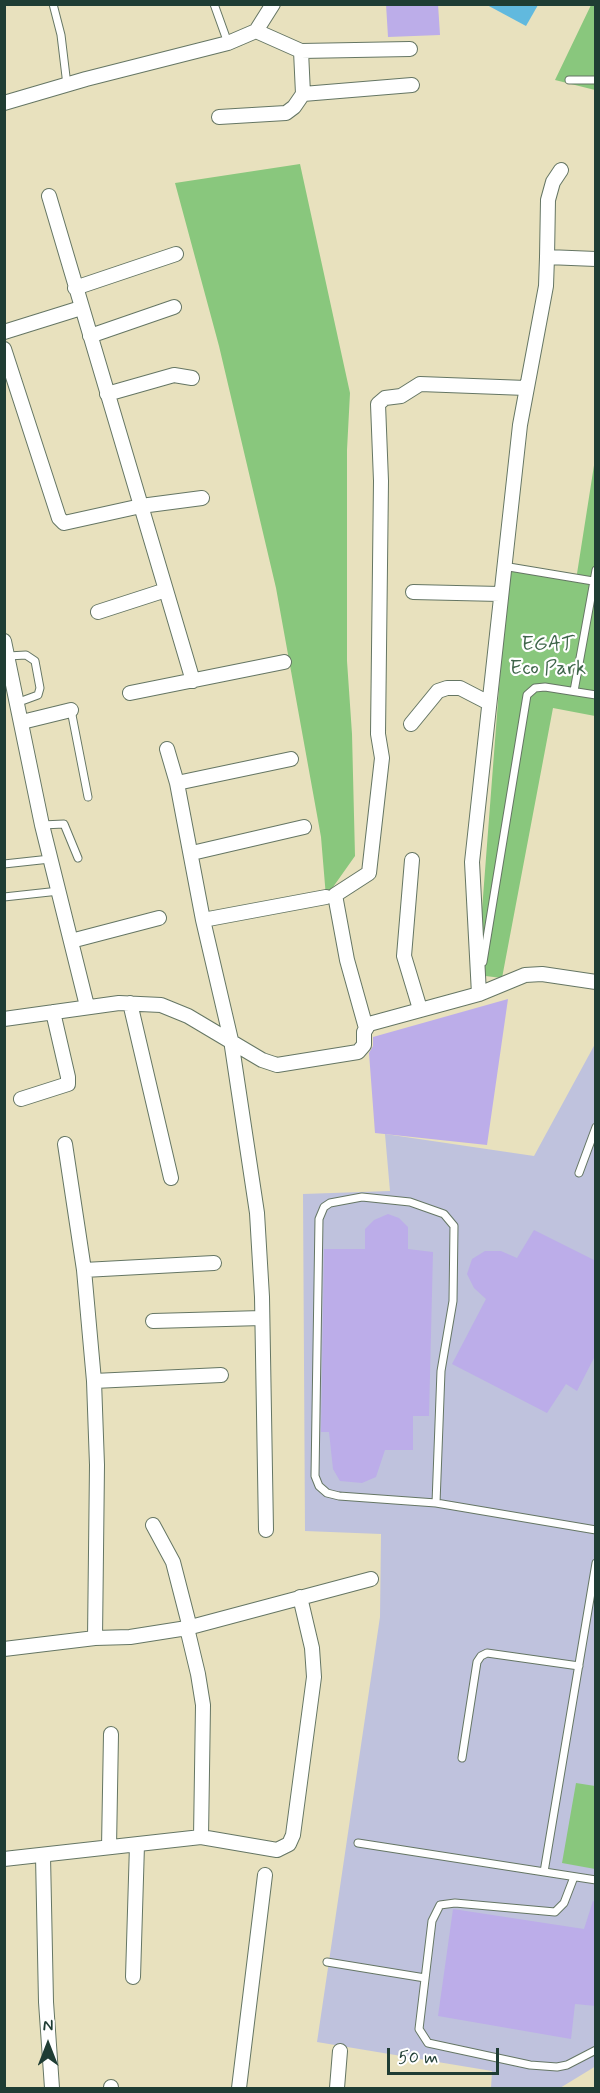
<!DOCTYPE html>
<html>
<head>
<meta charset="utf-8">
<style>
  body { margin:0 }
  #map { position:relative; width:600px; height:2093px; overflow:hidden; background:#e8e1be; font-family:Mynerve,sans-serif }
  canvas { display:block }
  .frame { position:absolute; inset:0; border:6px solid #1f3d34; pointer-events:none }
  .north { position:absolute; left:18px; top:2015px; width:60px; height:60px; -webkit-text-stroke:4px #fff; paint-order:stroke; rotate:0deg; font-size:16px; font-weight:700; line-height:24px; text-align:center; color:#1f3d34 }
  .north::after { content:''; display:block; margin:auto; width:21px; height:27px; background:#1f3d34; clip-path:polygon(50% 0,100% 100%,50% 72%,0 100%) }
  .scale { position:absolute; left:387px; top:2048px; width:112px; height:27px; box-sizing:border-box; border:3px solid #1f3d34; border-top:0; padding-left:8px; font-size:18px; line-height:21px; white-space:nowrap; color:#1f3d34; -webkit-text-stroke:4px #fff; paint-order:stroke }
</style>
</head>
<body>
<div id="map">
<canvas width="600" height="2093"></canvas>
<div class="frame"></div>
<div class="north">N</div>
<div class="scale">50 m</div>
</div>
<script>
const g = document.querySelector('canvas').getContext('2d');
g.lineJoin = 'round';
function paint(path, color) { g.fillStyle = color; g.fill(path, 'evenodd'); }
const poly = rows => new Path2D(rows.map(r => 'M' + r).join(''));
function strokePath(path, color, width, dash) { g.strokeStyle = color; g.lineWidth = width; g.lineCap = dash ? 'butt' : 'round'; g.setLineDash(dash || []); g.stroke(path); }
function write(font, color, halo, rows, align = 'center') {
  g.font = font + ' Mynerve,sans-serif'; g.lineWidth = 4.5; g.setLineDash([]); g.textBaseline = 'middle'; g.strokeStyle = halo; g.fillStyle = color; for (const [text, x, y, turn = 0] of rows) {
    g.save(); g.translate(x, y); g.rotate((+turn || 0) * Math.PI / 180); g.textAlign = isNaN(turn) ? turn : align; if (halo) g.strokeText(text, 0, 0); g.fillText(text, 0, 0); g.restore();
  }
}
paint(poly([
  [595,1044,596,2066,560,2088,491,2088,492,2071,317,2042,380,1617,381,1534,305,1531,303,1194,390,1191,385,1134,534,1156]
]), '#bfc2dd');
paint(poly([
  [591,5,595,5,595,90,555,80],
  [300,164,350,393,347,450,347,661,352,734,355,856,326,897,321,837,276,588,219,346,175,183],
  [595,459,595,716,553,708,502,978,477,975,508,571,576,580],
  [576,1783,595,1786,595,1869,562,1863]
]), '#89c77d');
paint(poly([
  [487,5,538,4,538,5,526,26]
]), '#61b9de');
paint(poly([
  [386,4,438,4,440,35,388,37],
  [508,999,487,1145,375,1133,369,1053,373,1046,373,1037],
  [388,1214,399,1218,408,1227,408,1249,433,1252,429,1416,413,1416,413,1450,385,1450,376,1477,362,1483,340,1481,333,1469,329,1432,321,1432,324,1249,365,1249,365,1229,374,1220],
  [534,1230,596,1261,596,1354,577,1391,566,1384,547,1413,452,1364,486,1299,474,1288,467,1274,472,1259,485,1251,501,1251,517,1258],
  [593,1901,596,1902,596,2006,575,2004,571,2039,438,2016,453,1909,584,1929]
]), '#bcade9');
const service = poly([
  [53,4,61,35,67,85],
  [214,4,228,43],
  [569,80,596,80],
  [503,566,593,581],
  [8,656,26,655,35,661,40,688,38,695,19,702],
  [574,691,596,570],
  [71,710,88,797],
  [42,825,64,824,78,858],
  [4,864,50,859],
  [4,897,59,891],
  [483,962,527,695,535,688,545,687,596,695],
  [579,1173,596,1127],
  [436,1503,441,1371,453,1301,454,1226,444,1214,410,1202,362,1197,330,1203,324,1207,319,1219,315,1476,319,1486,327,1493,339,1496,436,1503,596,1530],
  [462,1758,477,1662,481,1656,487,1653,579,1666],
  [358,1843,596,1880],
  [544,1872,596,1563],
  [574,1877,564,1903,555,1912,455,1903,440,1905,432,1921,419,2029,428,2043,530,2065,557,2067,567,2065,596,2050],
  [327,1962,425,1978]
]);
const minor = poly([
  [256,31,301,51,410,49],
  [303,94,412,85],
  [4,103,86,79,228,43,256,31,273,4],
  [219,117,286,113,294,107,303,94,301,51],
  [49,196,193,681],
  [547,257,548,200,553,182,561,170],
  [75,288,176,254],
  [4,332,81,308],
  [90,336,174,307],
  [4,349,59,518,64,523,141,506,202,498],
  [107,394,174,375,192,378],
  [413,592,500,594],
  [98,612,166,590],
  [4,641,42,825,87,1006],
  [130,693,284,662],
  [22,722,71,710],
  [411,724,438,691,447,688,460,688,489,703],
  [167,749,177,783,203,920,231,1040,257,1213,262,1297,266,1530],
  [177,783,291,759],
  [192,853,304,827],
  [412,860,404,956,420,1009],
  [203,920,326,897],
  [71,941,159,918],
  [479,994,472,862,520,425,546,286,547,257,596,259],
  [130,1003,171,1178],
  [4,1019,119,1003,161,1005,188,1016,262,1060,277,1065,358,1052,364,1045,364,1032,369,1024,479,994,525,975,542,974,596,982],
  [366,1028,347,960,335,895,369,873,382,758,378,734,381,481,378,404,385,398,401,396,420,384,526,388],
  [21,1099,68,1084,68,1077,53,1012],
  [65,1144,84,1270,94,1381,97,1465,95,1638],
  [84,1270,214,1263],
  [153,1321,262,1318],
  [94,1381,221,1375],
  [153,1525,173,1562,190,1628],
  [187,1628,198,1674,203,1705,201,1837],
  [4,1649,95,1638,130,1637,187,1628,371,1579],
  [109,1847,111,1734],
  [43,1856,46,2002,52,2088],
  [4,1859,201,1837,277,1850,289,1844,293,1835,314,1677,312,1648,300,1597],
  [133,1977,137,1845],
  [111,2088,111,2087],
  [239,2088,265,1875],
  [337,2088,340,2051]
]);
strokePath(service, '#657664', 9);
strokePath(minor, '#657664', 16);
strokePath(service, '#fff', 7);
strokePath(minor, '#fff', 14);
write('21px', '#3f664a', '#fff', [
  ["EGAT",548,646],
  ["Eco Park",548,670]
]);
</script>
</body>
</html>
